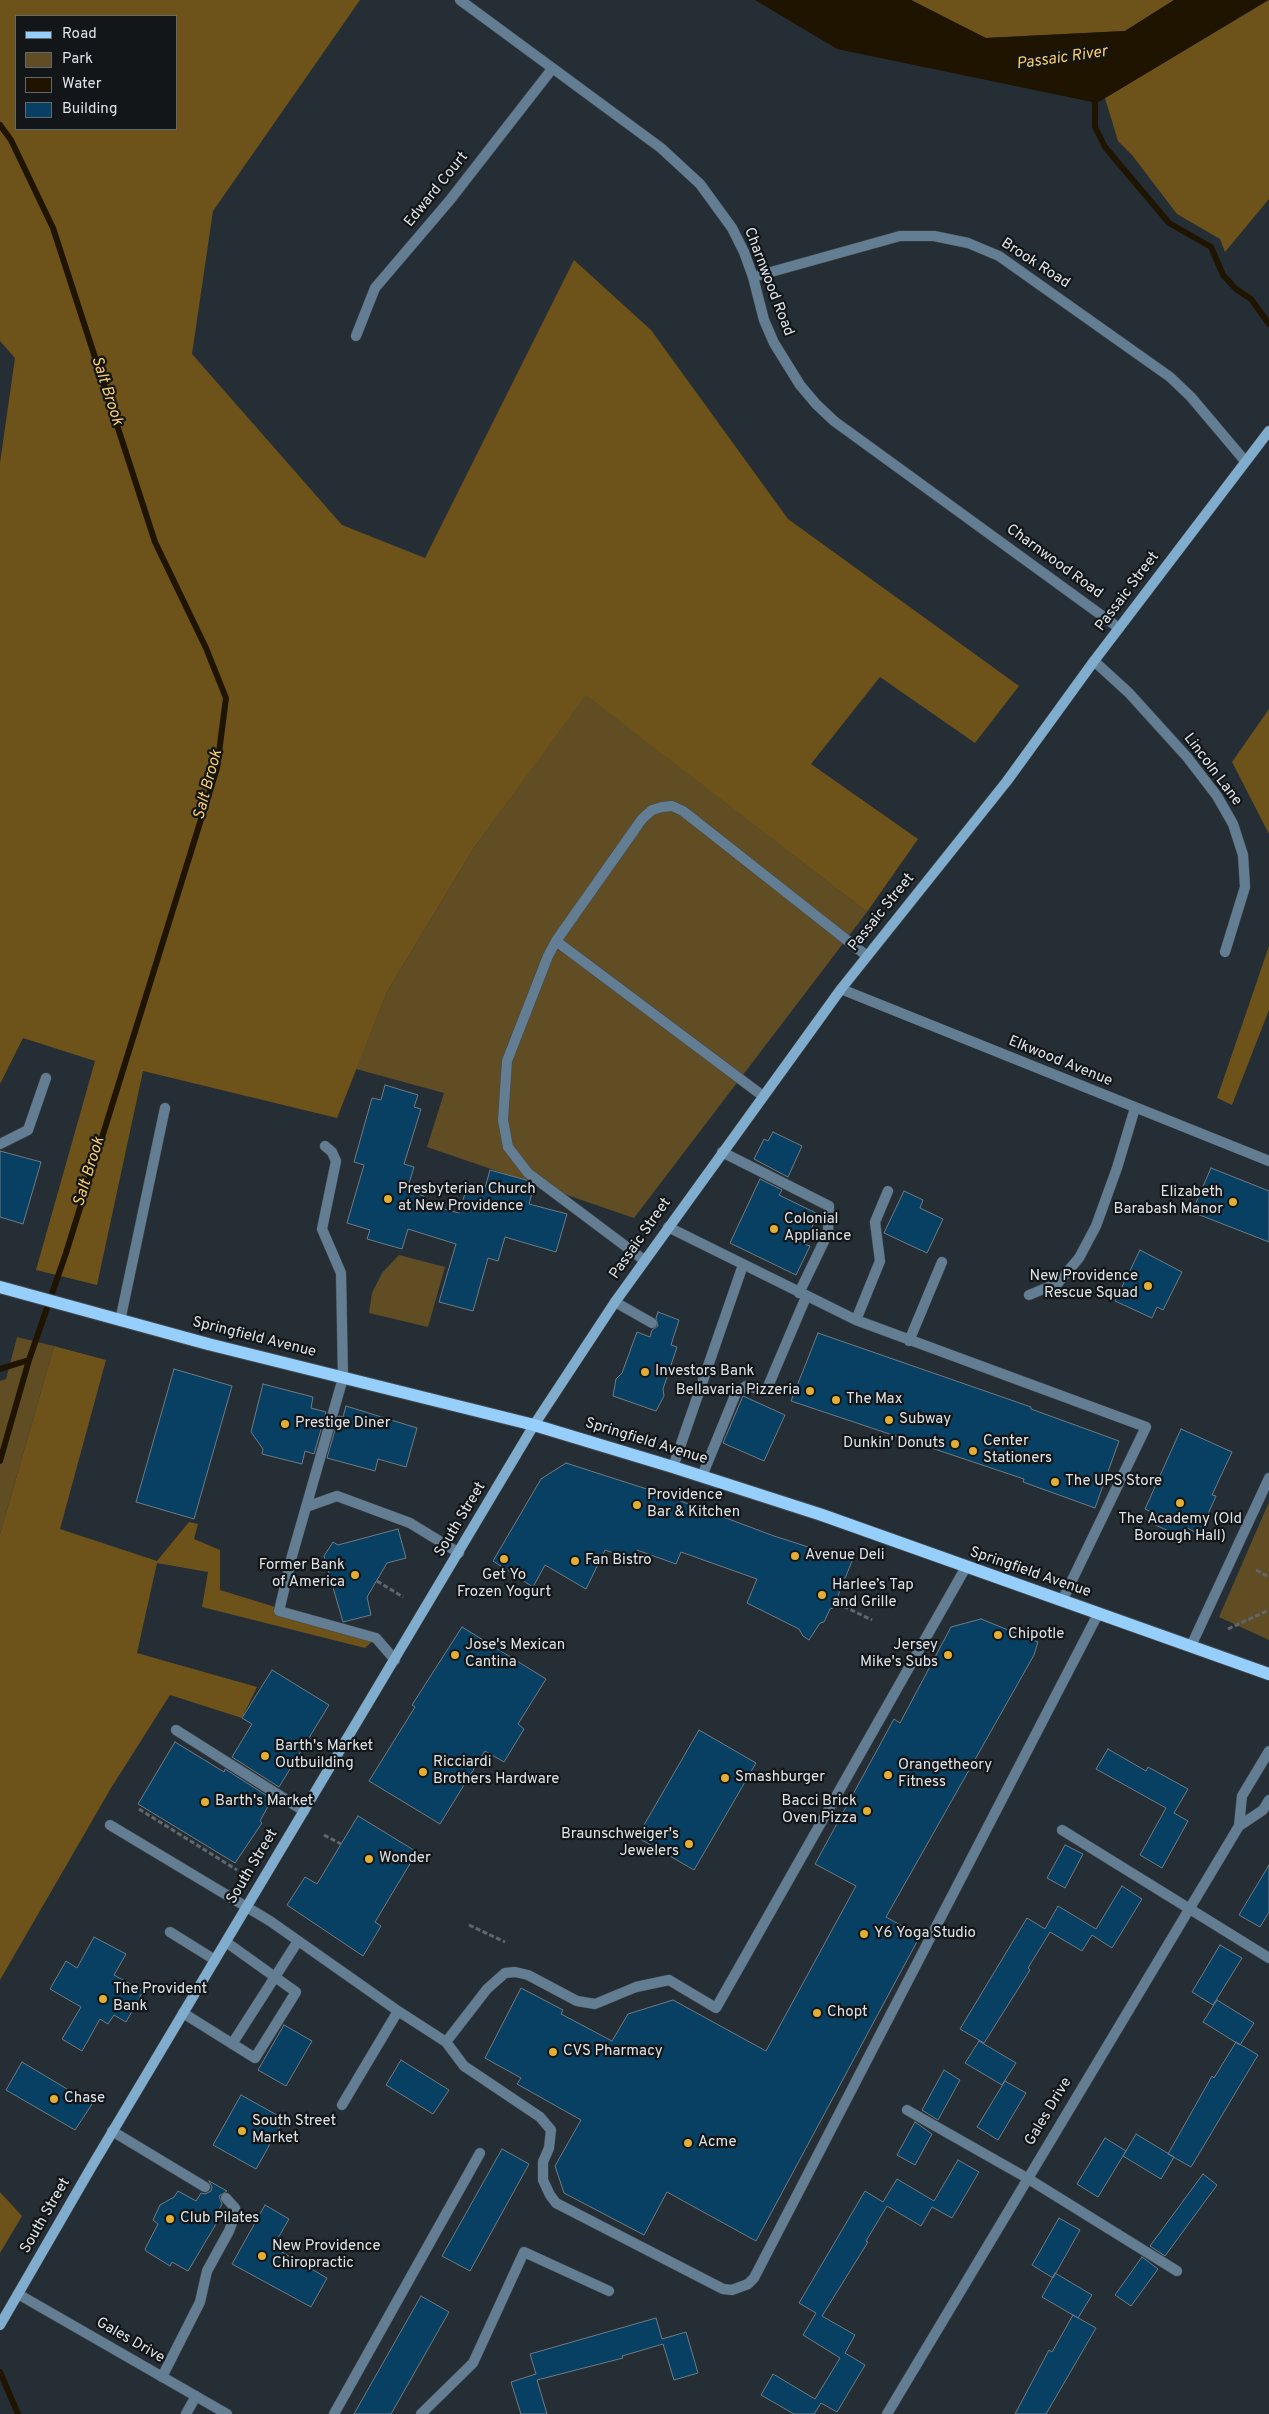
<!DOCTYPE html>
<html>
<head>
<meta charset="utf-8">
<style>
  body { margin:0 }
  #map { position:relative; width:1269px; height:2414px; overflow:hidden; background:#262e35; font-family:Overpass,sans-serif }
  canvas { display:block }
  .legend { position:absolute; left:15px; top:15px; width:162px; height:115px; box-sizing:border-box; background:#121619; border:1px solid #63686b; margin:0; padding:6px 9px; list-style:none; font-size:15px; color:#dde3e7 }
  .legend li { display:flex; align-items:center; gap:10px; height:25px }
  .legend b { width:25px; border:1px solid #63686b }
</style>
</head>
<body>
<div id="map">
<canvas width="1269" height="2414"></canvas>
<ul class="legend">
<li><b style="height:6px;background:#96cffc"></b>Road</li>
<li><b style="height:14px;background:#604d24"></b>Park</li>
<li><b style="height:14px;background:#1f1400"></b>Water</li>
<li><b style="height:14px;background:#074063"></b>Building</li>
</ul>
</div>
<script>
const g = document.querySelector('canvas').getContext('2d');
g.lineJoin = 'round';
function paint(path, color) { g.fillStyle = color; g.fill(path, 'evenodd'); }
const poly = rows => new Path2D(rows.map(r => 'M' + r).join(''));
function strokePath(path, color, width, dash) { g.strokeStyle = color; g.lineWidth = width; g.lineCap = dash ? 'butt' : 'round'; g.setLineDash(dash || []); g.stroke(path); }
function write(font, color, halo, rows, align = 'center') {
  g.font = font + ' Overpass,sans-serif'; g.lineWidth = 4.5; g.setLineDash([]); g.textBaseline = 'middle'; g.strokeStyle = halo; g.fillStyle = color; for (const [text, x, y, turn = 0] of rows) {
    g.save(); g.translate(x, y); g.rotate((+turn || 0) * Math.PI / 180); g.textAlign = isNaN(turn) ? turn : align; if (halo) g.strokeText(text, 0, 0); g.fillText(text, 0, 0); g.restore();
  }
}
paint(poly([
  [586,694,867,912,634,1218,427,1147,444,1093,356,1069,387,992,474,848],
  [399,1255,445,1267,428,1327,369,1313,372,1293,382,1273],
  [17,1337,54,1346,0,1534,0,1381,6,1379],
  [1269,1502,1269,1640,1219,1617]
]), '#604d24');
paint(poly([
  [0,0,360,0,213,211,192,354,342,525,425,558,574,260,651,330,788,519,1019,686,975,743,880,677,811,764,918,839,867,912,586,695,474,848,387,992,337,1118,143,1071,97,1285,36,1270,95,1061,23,1038,0,1084,0,463,15,358,0,341],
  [16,16,176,16,176,129,16,129],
  [911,0,1174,0,1125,31,985,38],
  [1269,0,1269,199,1225,252,1220,239,1177,214,1132,155,1118,141,1105,98],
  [1269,709,1269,834,1232,762],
  [1269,946,1269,1010,1232,1105,1217,1098],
  [54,1346,106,1360,60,1529,157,1561,189,1522,198,1524,194,1539,220,1550,220,1590,376,1638,365,1648,202,1607,208,1572,157,1563,137,1653,257,1687,242,1718,170,1695,111,1788,0,1980,0,1534],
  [0,2192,22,2216,0,2253]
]), '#6d5219');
paint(poly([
  [755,0,911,0,986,38,1125,31,1174,0,1268,0,1097,103,837,49]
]), '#1f1400');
strokePath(poly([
  [1095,95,1095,127,1105,147,1169,223,1211,247,1223,275,1236,289,1251,299,1269,324],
  [0,125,11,140,53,228,155,542,206,648,226,698,217,768,66,1253,29,1360,0,1461],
  [0,1369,29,1360],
  [0,2372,18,2414]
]), '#1f1400', 6);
const building = poly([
  [385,1085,418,1095,414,1107,421,1109,404,1164,414,1167,407,1190,424,1196,422,1203,459,1213,468,1184,485,1188,490,1170,526,1180,534,1186,529,1204,567,1214,556,1252,505,1237,498,1261,488,1258,473,1311,439,1302,456,1244,408,1229,402,1249,367,1239,370,1230,347,1223,364,1165,354,1162,372,1098,381,1100,385,1085],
  [773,1132,802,1146,788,1177,754,1159,764,1139,768,1141,773,1132],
  [0,1151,41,1162,23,1224,0,1217,0,1151],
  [1211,1168,1269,1191,1269,1242,1192,1212,1211,1168],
  [760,1179,782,1190,779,1195,818,1214,804,1244,810,1246,796,1275,730,1243,760,1179],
  [904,1191,923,1200,920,1208,943,1219,927,1253,884,1233,904,1191],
  [1140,1250,1182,1272,1163,1310,1157,1307,1152,1318,1115,1301,1140,1250],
  [658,1312,679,1320,671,1345,677,1347,663,1389,664,1396,656,1411,613,1396,616,1379,622,1373,637,1332,650,1337,652,1330,658,1326,656,1318,658,1312],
  [818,1333,1031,1407,1031,1409,1119,1441,1095,1508,1023,1482,1024,1479,791,1401,818,1333],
  [174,1369,232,1386,194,1519,136,1502,174,1369],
  [263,1384,313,1397,311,1408,326,1412,314,1454,305,1451,302,1464,262,1454,263,1449,251,1432,263,1384],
  [743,1396,785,1415,764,1461,723,1443,743,1396],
  [346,1406,417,1428,406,1467,378,1459,375,1471,327,1458,339,1416,343,1417,346,1406],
  [1181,1429,1232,1452,1212,1495,1216,1496,1199,1534,1187,1528,1183,1537,1155,1525,1159,1516,1145,1509,1181,1429],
  [566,1463,659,1493,774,1536,852,1561,833,1608,830,1609,824,1622,820,1623,809,1640,803,1636,799,1629,747,1603,757,1579,681,1552,676,1564,637,1550,633,1560,605,1550,586,1589,545,1565,533,1587,493,1561,541,1479,566,1463],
  [398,1529,406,1558,387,1563,367,1597,371,1615,343,1622,324,1556,333,1542,338,1545,398,1529],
  [981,1619,1038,1642,1034,1655,886,1917,920,1936,756,2241,667,2192,644,2235,564,2193,555,2166,581,2120,517,2084,521,2078,485,2058,521,1988,563,2010,561,2014,612,2041,628,2014,673,2000,766,2051,856,1886,815,1864,894,1719,900,1723,951,1627,981,1619],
  [462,1627,546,1679,518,1724,524,1729,504,1762,485,1751,440,1824,369,1781,415,1707,412,1705,462,1627],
  [272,1670,329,1705,279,1787,232,1757,252,1724,242,1718,272,1670],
  [699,1730,756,1763,694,1870,637,1837,699,1730],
  [175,1742,224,1772,225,1769,272,1799,260,1821,262,1823,235,1863,138,1804,175,1742],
  [1108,1749,1146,1771,1148,1767,1188,1789,1174,1813,1188,1821,1162,1868,1140,1855,1166,1808,1096,1769,1108,1749],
  [358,1816,417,1852,375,1922,381,1926,363,1956,287,1905,305,1877,317,1884,358,1816],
  [1065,1845,1083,1854,1065,1888,1047,1878,1065,1845],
  [1269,1865,1269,1912,1260,1927,1239,1915,1269,1865],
  [1122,1886,1142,1899,1112,1948,1092,1935,1082,1951,1050,1932,1028,1968,1030,1970,984,2043,960,2029,1027,1918,1045,1929,1058,1906,1096,1929,1122,1886],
  [94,1937,126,1954,114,1975,143,1991,126,2022,114,2015,108,2024,100,2019,82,2051,62,2039,81,2007,50,1989,66,1961,77,1968,94,1937],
  [1220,1945,1242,1958,1213,2005,1192,1992,1220,1945],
  [1217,2000,1254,2023,1240,2045,1203,2022,1217,2000],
  [284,2025,312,2041,286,2086,258,2070,284,2025],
  [979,2041,1016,2063,1002,2085,965,2063,979,2041],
  [1236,2042,1258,2055,1191,2167,1168,2154,1212,2076,1214,2078,1236,2042],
  [401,2060,449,2090,433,2114,386,2085,401,2060],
  [22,2062,92,2104,75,2130,6,2090,22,2062],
  [944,2070,960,2080,938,2120,922,2110,944,2070],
  [1005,2081,1026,2093,998,2140,977,2127,1005,2081],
  [241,2095,284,2119,256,2169,213,2145,241,2095],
  [915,2122,932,2134,915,2165,897,2155,915,2122],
  [1136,2134,1174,2157,1161,2179,1123,2156,1136,2134],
  [1105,2138,1126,2151,1098,2197,1077,2184,1105,2138],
  [502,2149,529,2164,470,2271,442,2256,502,2149],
  [958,2160,979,2172,952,2218,932,2207,921,2226,887,2206,866,2241,868,2242,822,2316,855,2335,845,2353,865,2365,837,2412,821,2403,814,2414,794,2414,761,2395,773,2374,815,2399,840,2358,803,2335,816,2313,799,2303,865,2191,883,2202,897,2179,934,2201,958,2160],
  [1203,2174,1217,2185,1165,2256,1150,2246,1203,2174],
  [209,2181,227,2191,219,2196,222,2204,215,2217,219,2219,188,2271,172,2262,170,2266,146,2251,145,2249,158,2224,153,2220,160,2205,174,2197,178,2191,196,2201,201,2193,205,2194,211,2191,212,2187,209,2181],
  [265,2205,289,2219,273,2247,327,2278,311,2307,232,2264,265,2205],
  [1059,2218,1080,2230,1053,2278,1032,2265,1059,2218],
  [1142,2257,1158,2269,1131,2306,1115,2295,1142,2257],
  [1055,2273,1092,2295,1078,2318,1042,2297,1055,2273],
  [421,2296,449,2312,391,2414,354,2414,421,2296],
  [1073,2315,1096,2328,1046,2414,1015,2414,1049,2350,1052,2352,1073,2315],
  [656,2318,662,2339,686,2332,698,2373,674,2380,663,2344,622,2356,623,2358,537,2380,547,2414,521,2414,511,2382,536,2374,530,2354,656,2318]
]);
paint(building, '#074063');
strokePath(building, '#707a82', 1);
const lane = poly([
  [556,941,763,1096],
  [0,1144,28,1130,46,1078],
  [325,1146,332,1152,336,1161,322,1229,341,1273,343,1378,292,1556,279,1611,376,1638,395,1660],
  [722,1152,829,1206,828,1233,799,1293],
  [668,1227,856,1320,1146,1427,1062,1601],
  [644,1260,528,1173,508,1147,503,1120,507,1061,548,956,556,941,642,819,652,810,662,807,672,806,683,811,867,956],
  [1029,1295,1058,1283,1079,1258,1096,1226,1117,1168,1135,1108],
  [615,1302,652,1323],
  [856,1320,880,1261,875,1222,888,1191],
  [120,1321,165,1108],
  [909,1341,942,1262],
  [673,1467,743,1265],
  [702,1476,736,1393,746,1386,766,1391,806,1297],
  [306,1507,337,1496,410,1523,459,1553],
  [176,1730,304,1811],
  [110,1825,270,1921,398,2011,446,2042,487,1989,505,1973,515,1972,528,1975,577,2001,595,2004,636,1987,669,1980,716,2008,966,1567],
  [1062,1830,1269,1958],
  [170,1932,215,1960],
  [183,2013,255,2058,296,1992,226,1942],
  [446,2042,464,2066,540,2117,551,2130,549,2148,543,2162,543,2180,550,2195,556,2203,723,2289,732,2290,748,2284,754,2278,1098,1614],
  [232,2044,298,1941],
  [342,2105,398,2011],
  [907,2110,1027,2178,1177,2271],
  [112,2131,205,2187],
  [162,2377,200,2302,207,2271,229,2231,236,2213,235,2208,226,2198],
  [186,2414,196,2396],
  [334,2414,480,2153],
  [421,2414,473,2363,524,2252,609,2291]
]);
const street = poly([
  [460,0,661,148,700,184,732,228,744,252,753,277,764,320,774,343,800,385,816,404,834,421,1119,628],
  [753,277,900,236,934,236,968,243,999,256,1170,377,1191,397,1245,461],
  [356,336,375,288,450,200,552,69],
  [1094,661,1129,693,1187,757,1217,796,1233,824,1243,855,1245,887,1225,952],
  [841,989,1269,1161],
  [1191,1646,1269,1478],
  [1239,1826,1242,1796,1269,1751],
  [18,2294,227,2414],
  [887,2414,1239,1826,1263,1810,1269,1800]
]);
const secondary = poly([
  [0,2325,92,2166,534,1425,615,1302,841,989,1007,781,1094,661,1269,431]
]);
const primary = poly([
  [0,1287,208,1344,534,1425,673,1467,822,1515,1269,1674]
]);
strokePath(lane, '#434b51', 11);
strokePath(street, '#434b51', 11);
strokePath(secondary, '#434b51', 11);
strokePath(primary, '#434b51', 14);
strokePath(poly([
  [1256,1570,1269,1577],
  [377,1581,403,1597],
  [837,1603,872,1620],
  [1228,1629,1269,1610],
  [139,1809,237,1870],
  [324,1835,341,1844],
  [469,1925,505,1942]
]), '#5f676d', 3, [5, 2.5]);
strokePath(lane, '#637e93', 10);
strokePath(street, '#637e93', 10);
strokePath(secondary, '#80acce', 10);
strokePath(primary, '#96cffc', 12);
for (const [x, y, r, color] of [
  [388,1199,5,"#e3ae35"],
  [1233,1202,5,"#e3ae35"],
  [774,1229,5,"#e3ae35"],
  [1148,1286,5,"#e3ae35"],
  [645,1372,5,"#e3ae35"],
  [810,1391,5,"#e3ae35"],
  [836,1400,5,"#e3ae35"],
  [889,1420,5,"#e3ae35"],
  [285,1424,5,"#e3ae35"],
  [955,1444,5,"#e3ae35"],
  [973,1451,5,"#e3ae35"],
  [1055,1482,5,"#e3ae35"],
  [1180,1503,5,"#e3ae35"],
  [637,1505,5,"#e3ae35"],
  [795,1556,5,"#e3ae35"],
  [504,1559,5,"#e3ae35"],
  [575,1561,5,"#e3ae35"],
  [355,1575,5,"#e3ae35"],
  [822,1595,5,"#e3ae35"],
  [998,1635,5,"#e3ae35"],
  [455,1655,5,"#e3ae35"],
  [948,1655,5,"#e3ae35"],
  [265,1756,5,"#e3ae35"],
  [423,1772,5,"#e3ae35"],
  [888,1775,5,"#e3ae35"],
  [725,1778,5,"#e3ae35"],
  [205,1802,5,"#e3ae35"],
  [867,1811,5,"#e3ae35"],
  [689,1844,5,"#e3ae35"],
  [369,1859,5,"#e3ae35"],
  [864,1934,5,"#e3ae35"],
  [103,1999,5,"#e3ae35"],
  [817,2013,5,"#e3ae35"],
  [553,2052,5,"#e3ae35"],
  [54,2099,5,"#e3ae35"],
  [242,2131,5,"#e3ae35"],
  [688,2143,5,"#e3ae35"],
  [170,2219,5,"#e3ae35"],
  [262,2256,5,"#e3ae35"]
]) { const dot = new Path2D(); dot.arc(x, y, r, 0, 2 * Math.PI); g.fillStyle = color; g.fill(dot); strokePath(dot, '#121619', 2); }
write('15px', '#dde3e7', '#121619', [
  ["Edward Court",437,190,-51],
  ["Brook Road",1035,264,33],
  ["Charnwood Road",768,282,69],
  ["Charnwood Road",1054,562,36],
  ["Passaic Street",1128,592,-53],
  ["Lincoln Lane",1212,770,53],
  ["Passaic Street",882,913,-51],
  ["Elkwood Avenue",1060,1062,22],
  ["Passaic Street",641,1239,-55],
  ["Springfield Avenue",254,1338,14],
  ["Springfield Avenue",646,1442,17],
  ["South Street",461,1520,-59],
  ["Springfield Avenue",1030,1573,19],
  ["South Street",253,1867,-59],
  ["Gales Drive",1049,2112,-59],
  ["South Street",46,2216,-60],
  ["Gales Drive",130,2341,30]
]);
write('15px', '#dde3e7', '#121619', [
  ["Presbyterian Church",398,1190],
  ["at New Providence",398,1207],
  ["Elizabeth",1223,1193,"right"],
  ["Barabash Manor",1223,1210,"right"],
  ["Colonial",784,1220],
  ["Appliance",784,1237],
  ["New Providence",1138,1277,"right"],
  ["Rescue Squad",1138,1294,"right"],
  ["Investors Bank",655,1372],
  ["Bellavaria Pizzeria",800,1391,"right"],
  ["The Max",846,1400],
  ["Subway",899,1420],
  ["Prestige Diner",295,1424],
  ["Center",983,1442],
  ["Stationers",983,1459],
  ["Dunkin' Donuts",945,1444,"right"],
  ["The UPS Store",1065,1482],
  ["Providence",647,1496],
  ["Bar & Kitchen",647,1513],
  ["The Academy (Old",1180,1520,"center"],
  ["Borough Hall)",1180,1537,"center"],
  ["Avenue Deli",805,1556],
  ["Fan Bistro",585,1561],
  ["Former Bank",345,1566,"right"],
  ["of America",345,1583,"right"],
  ["Get Yo",504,1576,"center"],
  ["Frozen Yogurt",504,1593,"center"],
  ["Harlee’s Tap",832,1586],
  ["and Grille",832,1603],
  ["Chipotle",1008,1635],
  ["Jose's Mexican",465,1646],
  ["Cantina",465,1663],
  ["Jersey",938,1646,"right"],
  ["Mike's Subs",938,1663,"right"],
  ["Barth's Market",275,1747],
  ["Outbuilding",275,1764],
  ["Ricciardi",433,1763],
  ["Brothers Hardware",433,1780],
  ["Orangetheory",898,1766],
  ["Fitness",898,1783],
  ["Smashburger",735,1778],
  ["Barth's Market",215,1802],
  ["Bacci Brick",857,1802,"right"],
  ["Oven Pizza",857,1819,"right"],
  ["Braunschweiger's",679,1835,"right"],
  ["Jewelers",679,1852,"right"],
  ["Wonder",379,1859],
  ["Y6 Yoga Studio",874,1934],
  ["The Provident",113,1990],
  ["Bank",113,2007],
  ["Chopt",827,2013],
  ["CVS Pharmacy",563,2052],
  ["Chase",64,2099],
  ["South Street",252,2122],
  ["Market",252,2139],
  ["Acme",698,2143],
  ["Club Pilates",180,2219],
  ["New Providence",272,2247],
  ["Chiropractic",272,2264]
], 'left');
write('italic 16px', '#fecd68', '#121619', [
  ["Passaic River",1062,59,-8],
  ["Salt Brook",106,391,72],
  ["Salt Brook",209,785,-75],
  ["Salt Brook",90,1172,-73]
]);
</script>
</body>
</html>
